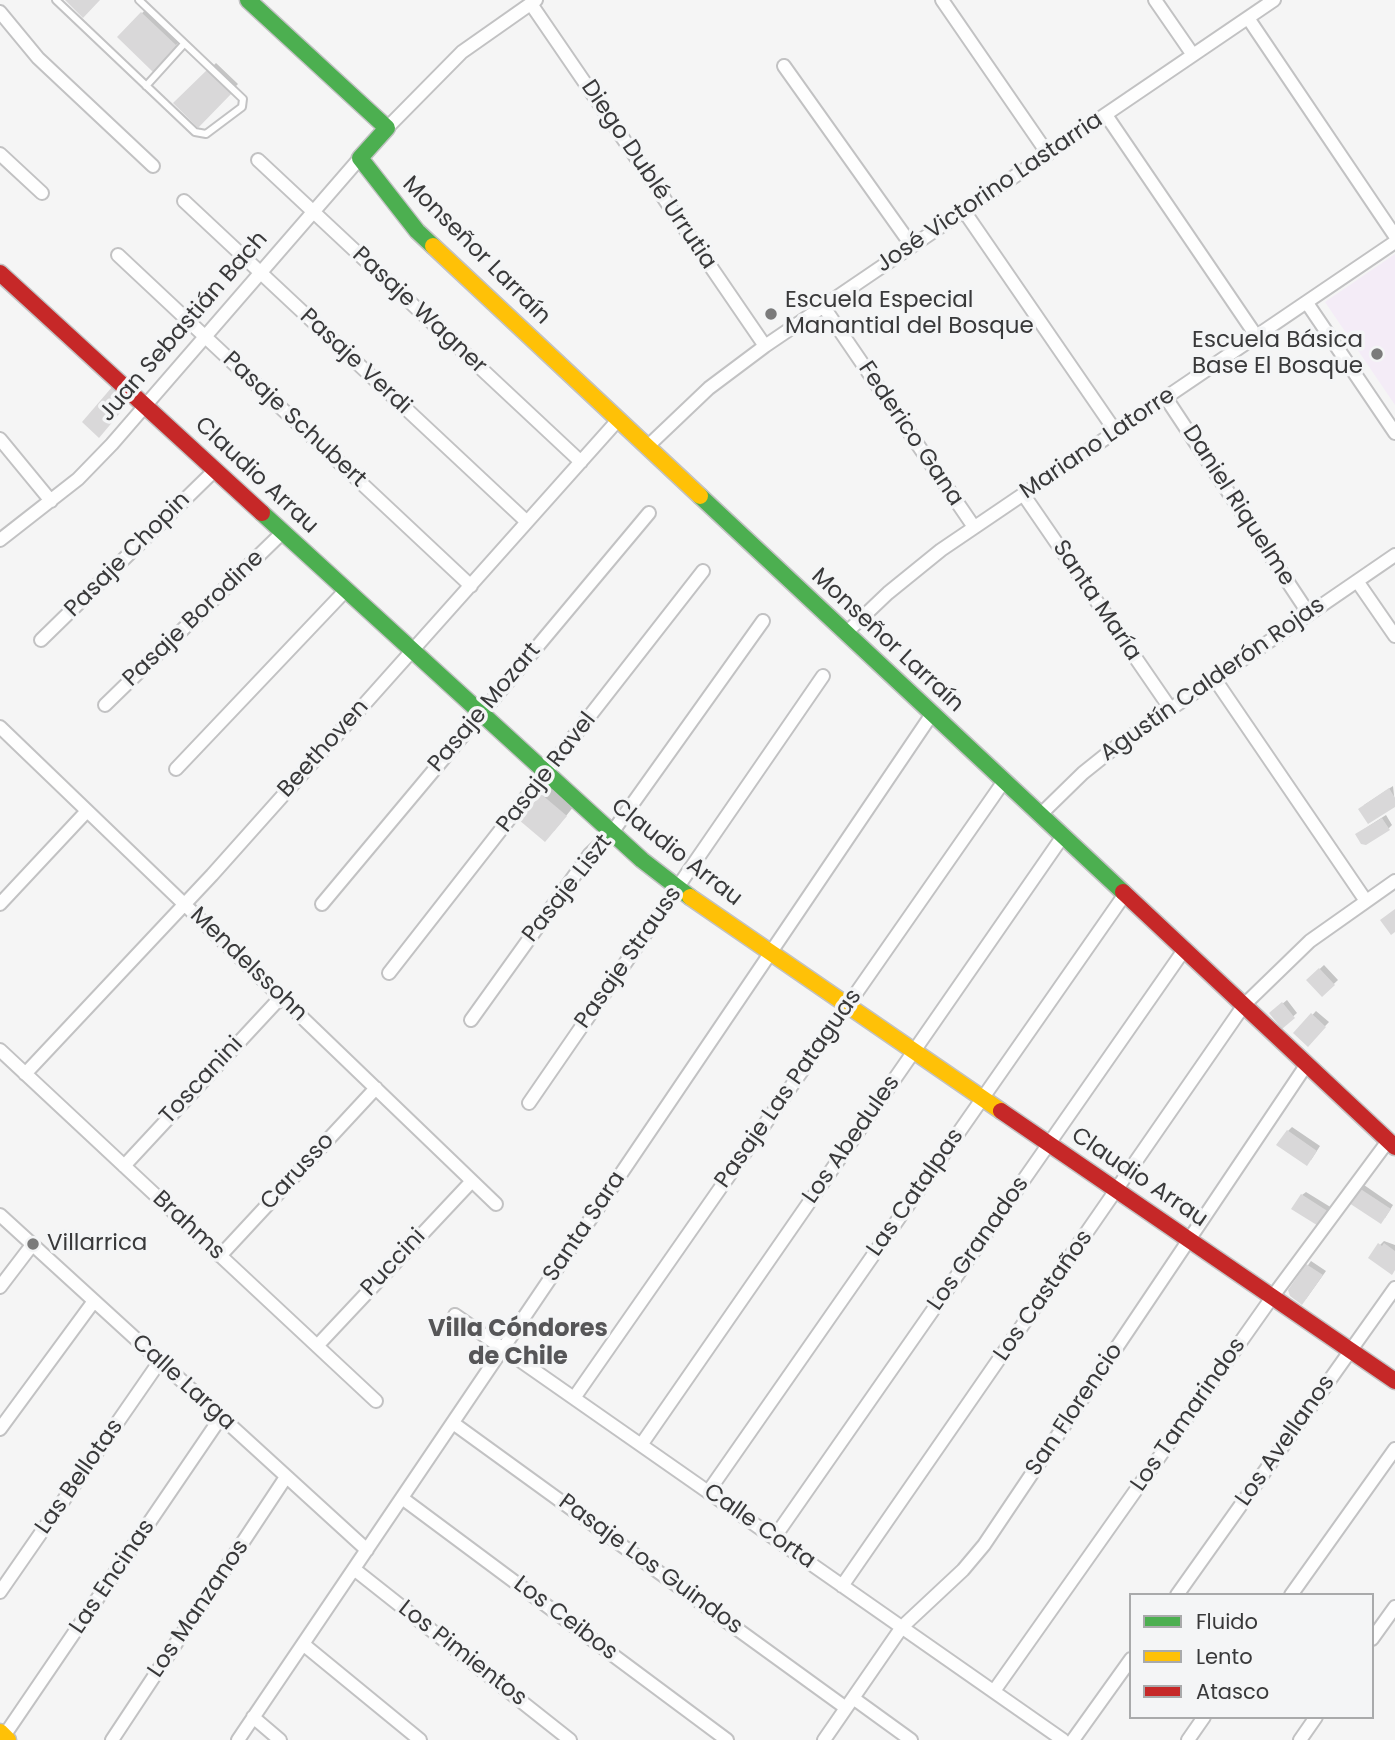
<!DOCTYPE html>
<html>
<head>
<meta charset="utf-8">
<style>
  body { margin:0 }
  #map { position:relative; width:1395px; height:1740px; overflow:hidden; background:#f5f5f5; font-family:Poppins,sans-serif }
  canvas { display:block }
  .legend { position:absolute; left:1129px; top:1593px; width:245px; height:126px; box-sizing:border-box; background:#f4f5f6; border:2px solid #a9aaab; margin:0; padding:9px 12px; list-style:none; font-size:21px; color:#39393a }
  .legend li { display:flex; align-items:center; gap:14px; height:35px }
  .legend b { width:35px; border:2px solid #a9aaab }
</style>
</head>
<body>
<div id="map">
<canvas width="1395" height="1740"></canvas>
<ul class="legend">
<li><b style="height:9px;background:#4caf50"></b>Fluido</li>
<li><b style="height:9px;background:#ffc107"></b>Lento</li>
<li><b style="height:9px;background:#c62828"></b>Atasco</li>
</ul>
</div>
<script>
const g = document.querySelector('canvas').getContext('2d');
g.lineJoin = 'round';
function paint(path, color) { g.fillStyle = color; g.fill(path, 'evenodd'); }
const poly = rows => new Path2D(rows.map(r => 'M' + r).join(''));
function strokePath(path, color, width, dash) { g.strokeStyle = color; g.lineWidth = width; g.lineCap = dash ? 'butt' : 'round'; g.setLineDash(dash || []); g.stroke(path); }
function write(font, color, halo, rows, align = 'center') {
  g.font = font + ' Poppins,sans-serif'; g.lineWidth = 7; g.setLineDash([]); g.textBaseline = 'middle'; g.strokeStyle = halo; g.fillStyle = color; for (const [text, x, y, turn = 0] of rows) {
    g.save(); g.translate(x, y); g.rotate((+turn || 0) * Math.PI / 180); g.textAlign = isNaN(turn) ? turn : align; if (halo) g.strokeText(text, 0, 0); g.fillText(text, 0, 0); g.restore();
  }
}
paint(poly([
  [1395,254,1395,405,1325,302]
]), '#f4ecf7');
paint(poly([
  [148,7,182,39,153,69,119,37],
  [216,63,238,84,198,125,176,103],
  [120,396,128,403,99,435,84,422],
  [551,786,574,806,554,831,521,820],
  [1393,786,1395,804,1364,805],
  [1386,815,1392,825,1388,829,1361,831],
  [1324,965,1338,980,1322,995,1308,980],
  [1287,1000,1297,1013,1282,1026,1275,1010],
  [1316,1011,1329,1022,1308,1044,1296,1033],
  [1292,1127,1320,1146,1311,1160,1288,1131],
  [1364,1185,1393,1205,1385,1218,1360,1189],
  [1306,1192,1332,1208,1323,1221,1302,1195],
  [1384,1241,1395,1245,1395,1269,1380,1245],
  [1311,1261,1326,1271,1306,1299,1290,1290]
]), '#0003');
paint(poly([
  [65,0,100,0,83,18],
  [141,12,177,46,153,72,117,37],
  [209,68,233,92,198,128,173,103],
  [112,387,122,396,118,401,125,407,99,438,82,422],
  [1389,788,1395,798,1395,807,1368,824,1358,809],
  [541,794,567,816,545,842,519,820],
  [1382,818,1390,830,1366,845,1361,844,1355,834],
  [1395,909,1395,932,1391,935,1380,920],
  [1319,968,1335,985,1322,997,1306,980],
  [1282,1002,1295,1018,1282,1029,1269,1013],
  [1311,1013,1326,1027,1308,1047,1293,1033],
  [1287,1130,1317,1151,1307,1166,1276,1145],
  [1359,1188,1391,1209,1381,1224,1349,1203],
  [1301,1194,1329,1212,1320,1227,1291,1209],
  [1378,1243,1382,1246,1384,1243,1395,1251,1395,1270,1392,1275,1368,1258],
  [1306,1264,1323,1275,1302,1305,1290,1296,1288,1290]
]), '#d9d8d9');
const lane = poly([
  [56,0,195,132,206,134,242,107,243,99,139,0],
  [146,86,184,44]
]);
const street = poly([
  [942,0,1048,154],
  [1155,0,1193,55],
  [531,4,765,346],
  [0,12,38,58,153,166],
  [1248,18,1395,236],
  [784,66,912,246],
  [1106,115,1257,337],
  [387,128,462,52,536,0],
  [0,154,42,193],
  [258,160,581,462],
  [184,201,527,522],
  [964,211,1116,432],
  [118,255,471,586],
  [1307,303,1395,433],
  [823,306,974,527],
  [1166,398,1309,614],
  [0,439,51,501],
  [647,447,709,388,765,346,1274,0],
  [1023,494,1170,708],
  [0,540,78,479,112,444,360,158],
  [1357,581,1395,636],
  [846,633,888,593,941,550,1395,242],
  [41,640,215,470],
  [1214,678,1366,901],
  [105,705,283,532],
  [0,727,496,1204],
  [176,769,346,590],
  [1040,815,1083,773,1118,745,1395,555],
  [0,904,87,811],
  [322,904,649,513],
  [389,973,703,571],
  [471,1020,590,854,611,834,763,621],
  [0,1050,376,1401],
  [25,1074,212,875,618,420],
  [529,1103,823,676],
  [124,1166,281,997],
  [0,1215,367,1550],
  [220,1256,376,1088],
  [0,1287,32,1245],
  [455,1315,1063,1740],
  [317,1346,472,1181],
  [574,1398,1004,781],
  [453,1423,846,1708],
  [0,1429,94,1301],
  [641,1445,1063,836],
  [708,1492,1125,894],
  [402,1498,727,1740],
  [774,1538,1184,950],
  [354,1569,570,1740],
  [842,1586,1244,1005,1310,941,1395,881],
  [0,1592,160,1361],
  [1177,1595,1395,1288],
  [1291,1595,1395,1449],
  [1372,1639,1395,1607],
  [303,1644,420,1740],
  [994,1691,1273,1296,1388,1141],
  [853,1698,911,1740],
  [253,1717,280,1740],
  [4,1736,221,1417],
  [112,1740,286,1477],
  [238,1740,932,714],
  [824,1740,902,1627,963,1570,984,1545,1307,1064],
  [1073,1740,1131,1659],
  [1188,1740,1204,1717],
  [1300,1740,1316,1717]
]);
const fast = poly([
  [248,0,387,128,360,158,417,231,433,246],
  [700,496,1123,892],
  [262,513,642,860,690,897]
]);
const slow = poly([
  [433,246,700,496],
  [690,897,1001,1111],
  [0,1732,8,1740]
]);
const jam = poly([
  [0,273,262,513],
  [1123,892,1395,1147],
  [1001,1111,1395,1381]
]);
strokePath(lane, '#c2c2c3', 10);
strokePath(street, '#c2c2c3', 16);
strokePath(fast, '#c2c2c3', 19);
strokePath(slow, '#c2c2c3', 19);
strokePath(jam, '#c2c2c3', 19);
strokePath(lane, '#fefefe', 6);
strokePath(street, '#fefefe', 12);
strokePath(fast, '#4caf50', 16);
strokePath(slow, '#ffc107', 16);
strokePath(jam, '#c62828', 16);
for (const [x, y, r, color] of [
  [771,314,7,"#7b7b7b"],
  [1377,354,7,"#7b7b7b"],
  [33,1244,7,"#7b7b7b"]
]) { const dot = new Path2D(); dot.arc(x, y, r, 0, 2 * Math.PI); g.fillStyle = color; g.fill(dot); strokePath(dot, '#f4f5f6', 2.5); }
write('23px', '#39393a', '#f4f5f6', [
  ["Diego Dublé Urrutia",648,175,56],
  ["José Victorino Lastarria",990,193,-34],
  ["Monseñor Larraín",476,251,45],
  ["Pasaje Wagner",419,311,43],
  ["Juan Sebastián Bach",184,327,-49],
  ["Pasaje Verdi",355,362,43],
  ["Pasaje Schubert",294,420,43],
  ["Federico Gana",910,434,56],
  ["Mariano Latorre",1098,444,-34],
  ["Claudio Arrau",256,476,43],
  ["Daniel Riquelme",1238,506,57],
  ["Pasaje Chopin",128,555,-45],
  ["Santa María",1096,601,56],
  ["Pasaje Borodine",194,619,-44],
  ["Monseñor Larraín",887,641,43],
  ["Agustín Calderón Rojas",1213,680,-35],
  ["Pasaje Mozart",485,708,-50],
  ["Beethoven",324,749,-48],
  ["Pasaje Ravel",547,773,-52],
  ["Claudio Arrau",676,853,38],
  ["Pasaje Liszt",568,889,-52],
  ["Pasaje Strauss",629,958,-55],
  ["Mendelssohn",248,965,44],
  ["Toscanini",202,1081,-47],
  ["Pasaje Las Pataguas",789,1089,-55],
  ["Los Abedules",852,1140,-55],
  ["Carusso",298,1172,-47],
  ["Claudio Arrau",1139,1178,34],
  ["Las Catalpas",916,1193,-55],
  ["Brahms",188,1226,43],
  ["Santa Sara",585,1227,-56],
  ["Los Granados",979,1244,-55],
  ["Puccini",394,1263,-47],
  ["Los Castaños",1044,1296,-55],
  ["Calle Larga",183,1383,42],
  ["San Florencio",1075,1410,-56],
  ["Los Tamarindos",1189,1415,-55],
  ["Los Avellanos",1286,1441,-55],
  ["Las Bellotas",80,1477,-55],
  ["Calle Corta",759,1527,35],
  ["Pasaje Los Guindos",650,1565,36],
  ["Las Encinas",113,1577,-56],
  ["Los Manzanos",199,1609,-56],
  ["Los Ceibos",565,1619,37],
  ["Los Pimientos",462,1654,38]
]);
write('23px', '#39393a', '#f4f5f6', [
  ["Escuela Especial",785,301],
  ["Manantial del Bosque",785,327],
  ["Escuela Básica",1363,341,"right"],
  ["Base El Bosque",1363,367,"right"],
  ["Villarrica",47,1244]
], 'left');
write('bold 24px', '#565658', '#f4f5f6', [
  ["Villa Cóndores",518,1330],
  ["de Chile",518,1358]
]);
</script>
</body>
</html>
